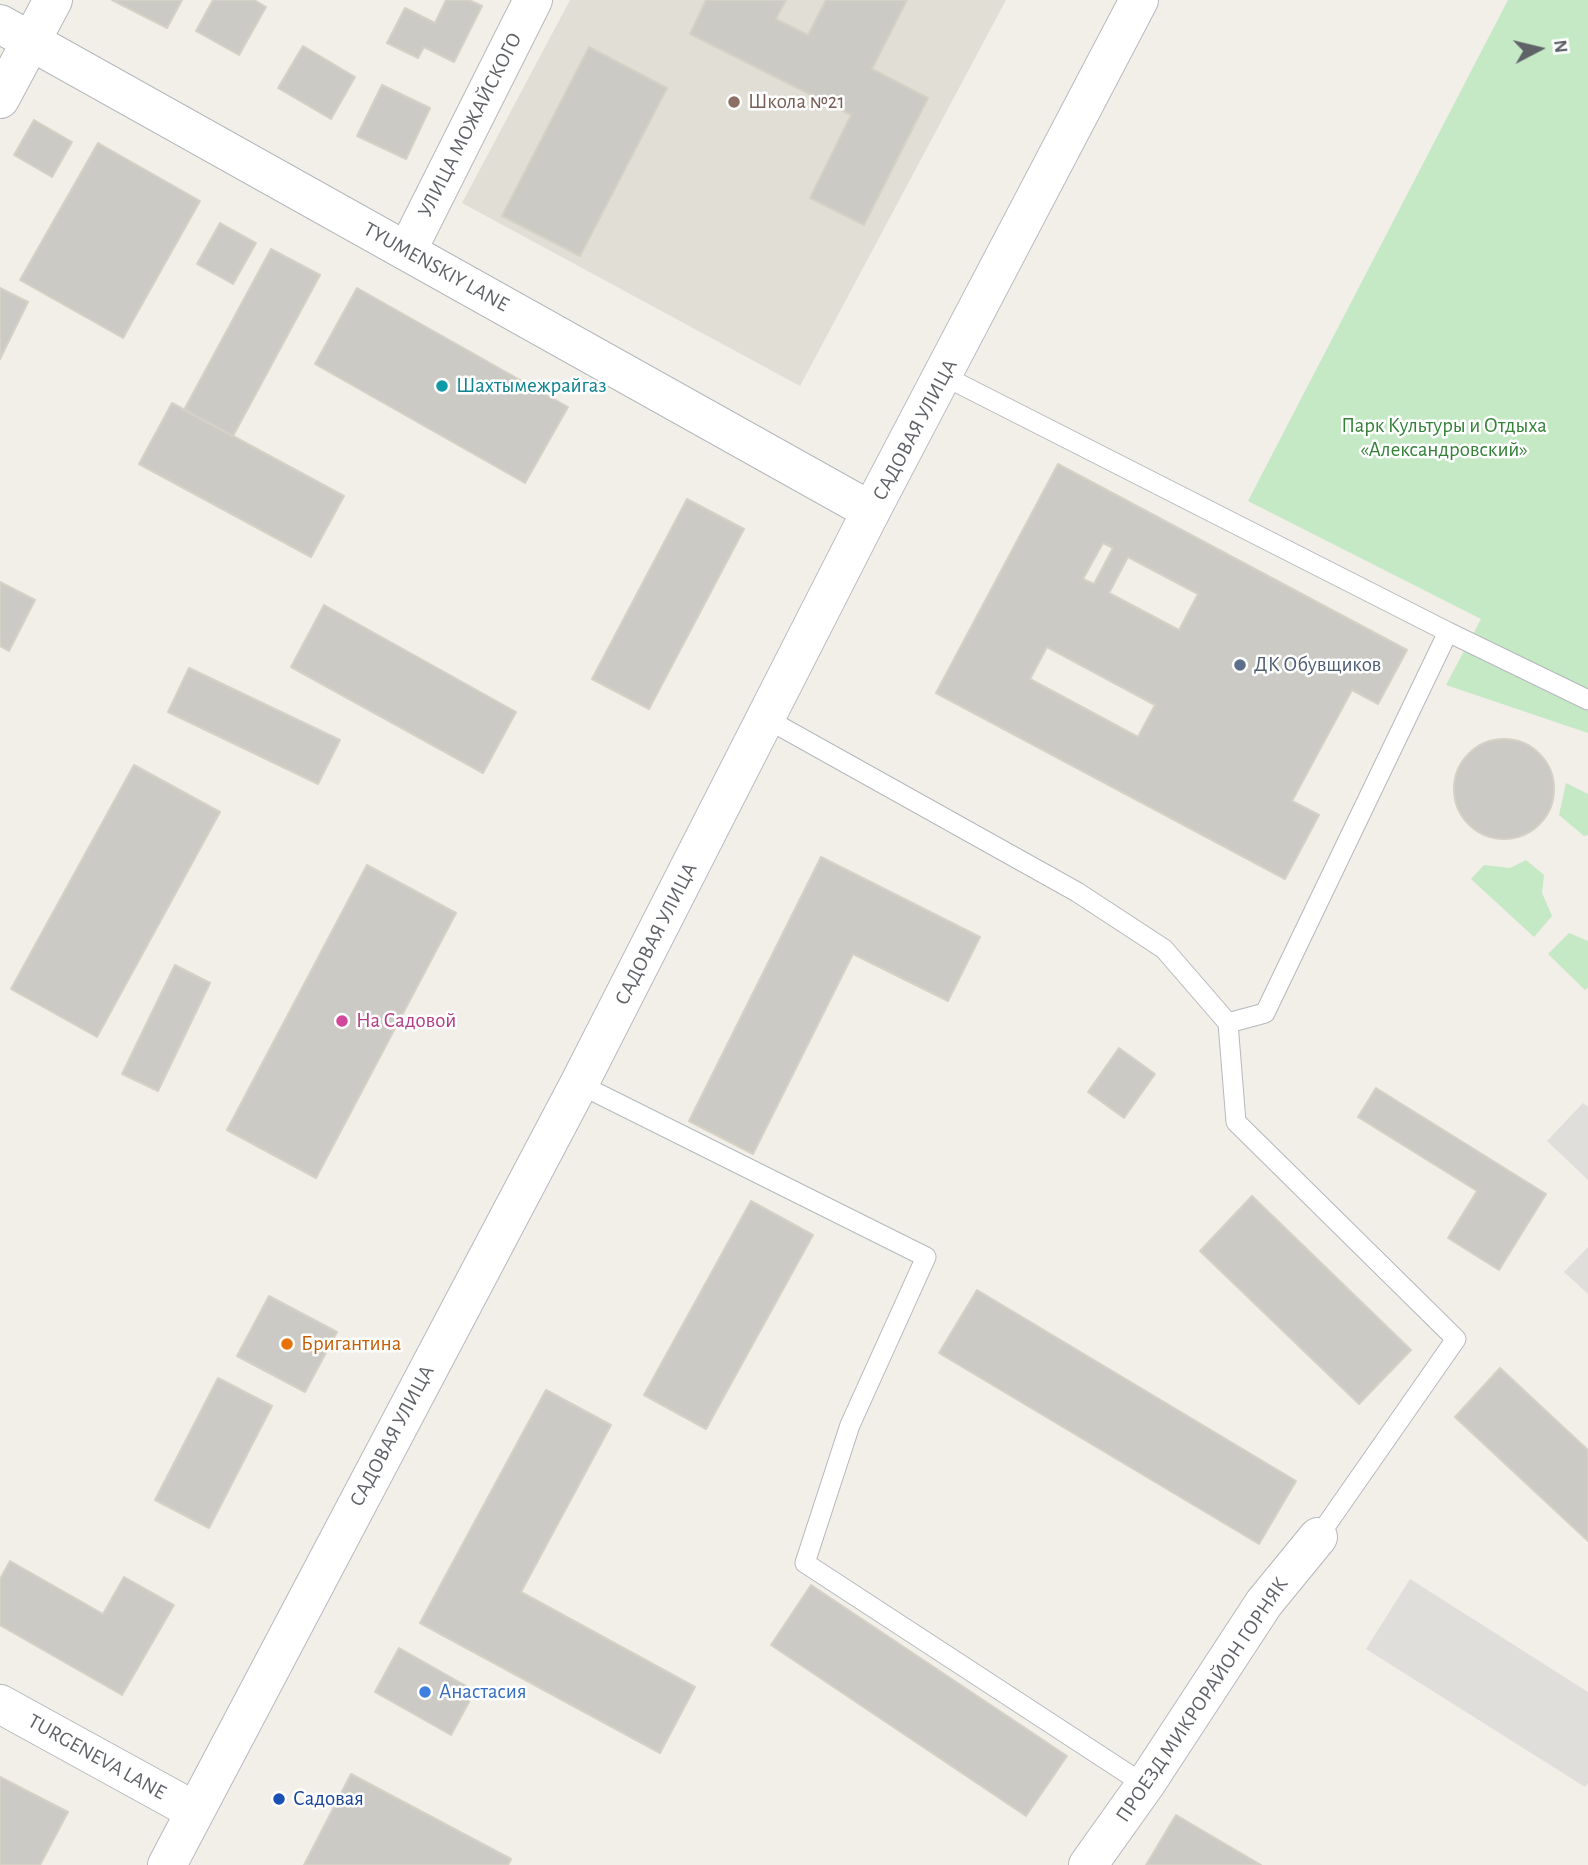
<!DOCTYPE html>
<html>
<head>
<meta charset="utf-8">
<style>
  body { margin:0 }
  #map { position:relative; width:1588px; height:1865px; overflow:hidden; background:#f1efe8; font-family:"Alegreya Sans",sans-serif }
  canvas { display:block }
  .north { position:absolute; left:1504px; top:14px; width:70px; height:70px; -webkit-text-stroke:5px #fff; paint-order:stroke; rotate:83deg; font-size:19px; font-weight:700; line-height:28px; text-align:center; color:#5f6368 }
  .north::after { content:''; display:block; margin:auto; width:24px; height:32px; background:#5f6368; clip-path:polygon(50% 0,100% 100%,50% 72%,0 100%) }
</style>
</head>
<body>
<div id="map">
<canvas width="1588" height="1865"></canvas>
<div class="north">N</div>
</div>
<script>
const g = document.querySelector('canvas').getContext('2d');
g.lineJoin = 'round';
function paint(path, color) { g.fillStyle = color; g.fill(path, 'evenodd'); }
const poly = rows => new Path2D(rows.map(r => 'M' + r).join(''));
function strokePath(path, color, width, dash) { g.strokeStyle = color; g.lineWidth = width; g.lineCap = dash ? 'butt' : 'round'; g.setLineDash(dash || []); g.stroke(path); }
function write(font, color, halo, rows, align = 'center') {
  g.font = font + ' "Alegreya Sans",sans-serif'; g.lineWidth = 5; g.setLineDash([]); g.textBaseline = 'middle'; g.strokeStyle = halo; g.fillStyle = color; for (const [text, x, y, turn = 0] of rows) {
    g.save(); g.translate(x, y); g.rotate((+turn || 0) * Math.PI / 180); g.textAlign = isNaN(turn) ? turn : align; if (halo) g.strokeText(text, 0, 0); g.fillText(text, 0, 0); g.restore();
  }
}
paint(poly([
  [1583,1103,1588,1107,1588,1180,1547,1141],
  [1588,1247,1588,1294,1564,1272],
  [1410,1579,1588,1692,1588,1783,1585,1787,1366,1649]
]), '#e0deda');
paint(poly([
  [570,0,1006,0,800,386,462,203]
]), '#e1ded6');
paint(poly([
  [1508,0,1588,0,1588,733,1446,685,1481,619,1248,501],
  [1566,783,1588,794,1588,835,1584,836,1559,815],
  [1526,860,1544,875,1542,893,1552,916,1534,937,1471,879,1484,865,1510,868],
  [1569,933,1588,941,1588,987,1585,990,1548,954]
]), '#c5e8c5');
const building = poly([
  [112,0,182,0,167,28,112,0],
  [213,0,254,0,266,7,239,55,196,31,213,0],
  [446,0,469,0,482,6,454,62,424,47,418,58,387,43,405,8,435,23,446,0],
  [706,0,786,0,776,19,808,35,826,0,907,0,872,69,928,98,864,225,810,198,851,115,690,34,706,0],
  [303,46,355,77,331,119,278,88,303,46],
  [589,47,667,88,580,256,502,216,589,47],
  [382,85,430,108,406,159,357,136,382,85],
  [34,120,72,142,52,177,14,155,34,120],
  [98,143,200,201,123,338,20,280,98,143],
  [220,223,256,243,233,284,197,264,220,223],
  [271,249,320,275,233,436,184,410,271,249],
  [0,288,28,302,0,359,0,288],
  [357,288,568,407,525,483,315,364,357,288],
  [172,403,344,496,311,557,139,464,172,403],
  [1058,464,1407,650,1378,704,1352,690,1292,801,1319,815,1285,879,936,693,1058,464],
  [1103,543,1113,548,1094,584,1083,579,1103,543],
  [1128,557,1198,594,1179,630,1109,593,1128,557],
  [1047,647,1155,705,1138,737,1030,679,1047,647],
  [687,499,744,529,649,709,592,679,687,499],
  [0,582,35,600,9,651,0,646,0,582],
  [324,605,516,712,483,773,291,667,324,605],
  [189,668,340,740,318,784,168,712,189,668],
  '1454 789a50 50 0 1 1 100 0a50 50 0 1 1-100 0Z',
  [134,765,220,812,97,1037,11,989,134,765],
  [821,857,980,937,948,1001,853,954,753,1154,689,1121,821,857],
  [367,865,456,913,316,1178,227,1130,367,865],
  [175,965,210,983,158,1091,122,1074,175,965],
  [1119,1048,1155,1074,1124,1118,1088,1092,1119,1048],
  [1376,1088,1546,1194,1499,1270,1448,1238,1477,1191,1358,1117,1376,1088],
  [1252,1196,1411,1350,1359,1404,1200,1251,1252,1196],
  [751,1201,813,1235,706,1429,644,1395,751,1201],
  [977,1290,1296,1481,1259,1544,939,1353,977,1290],
  [269,1296,337,1332,305,1392,237,1356,269,1296],
  [1500,1368,1588,1450,1588,1541,1455,1417,1500,1368],
  [218,1378,272,1406,209,1528,155,1500,218,1378],
  [546,1390,611,1425,521,1592,695,1687,660,1753,420,1623,546,1390],
  [10,1561,103,1614,124,1577,174,1605,122,1695,0,1625,0,1579,10,1561],
  [811,1585,1067,1756,1026,1816,771,1645,811,1585],
  [399,1648,475,1691,451,1735,375,1692,399,1648],
  [351,1774,511,1859,508,1865,304,1865,351,1774],
  [0,1777,68,1812,40,1865,0,1865,0,1777],
  [1176,1815,1261,1865,1146,1865,1176,1815]
]);
paint(building, '#cccac5');
strokePath(building, '#d6d1c6', 2);
const lane = poly([
  [944,376,1448,632],
  [767,719,1077,892,1164,949,1228,1023,1236,1122,1456,1339,1318,1537],
  [1228,1023,1265,1013,1448,632,1588,700],
  [579,1084,926,1257,850,1425,805,1563,1145,1785]
]);
const street = poly([
  [0,24,871,511],
  [0,99,53,0],
  [407,251,533,0],
  [0,1704,193,1810],
  [1088,1865,1145,1785,1264,1603,1318,1537]
]);
const secondary = poly([
  [167,1865,579,1084,871,511,1139,0]
]);
strokePath(lane, '#b5b8bc', 21);
strokePath(street, '#b5b8bc', 40);
strokePath(secondary, '#b6babf', 40);
strokePath(lane, '#fff', 19);
strokePath(street, '#fff', 38);
strokePath(secondary, '#fff', 38);
for (const [x, y, r, color] of [
  [734,102,7,"#8d6e63"],
  [442,386,7,"#0f9aa8"],
  [1240,665,7,"#5c6f8a"],
  [342,1021,7,"#d1479c"],
  [287,1344,7,"#e8710a"],
  [425,1692,7,"#3f7fe0"],
  [279,1799,7,"#1a4fb4"]
]) { const dot = new Path2D(); dot.arc(x, y, r, 0, 2 * Math.PI); g.fillStyle = color; g.fill(dot); strokePath(dot, '#fff', 2.5); }
write('21px', '#785e54', '#fff', [
  ["Школа №21",748,102]
], 'left');
write('21px', '#5f6368', '#fff', [
  ["УЛИЦА МОЖАЙСКОГО",470,125,-63],
  ["TYUMENSKIY LANE",436,267,29],
  ["САДОВАЯ УЛИЦА",915,430,-62],
  ["САДОВАЯ УЛИЦА",656,934,-63],
  ["САДОВАЯ УЛИЦА",392,1436,-62],
  ["ПРОЕЗД МИКРОРАЙОН ГОРНЯК",1202,1700,-56],
  ["TURGENEVA LANE",97,1757,29]
]);
write('21px', '#0d838f', '#fff', [
  ["Шахтымежрайгаз",456,386]
], 'left');
write('21px', '#348238', '#fff', [
  ["Парк Культуры и Отдыха",1444,426],
  ["«Александровский»",1444,450]
]);
write('21px', '#4e5e75', '#fff', [
  ["ДК Обувщиков",1254,665]
], 'left');
write('21px', '#b23c85', '#fff', [
  ["На Садовой",356,1021]
], 'left');
write('21px', '#c56008', '#fff', [
  ["Бригантина",301,1344]
], 'left');
write('21px', '#366cbe', '#fff', [
  ["Анастасия",439,1692]
], 'left');
write('21px', '#164399', '#fff', [
  ["Садовая",293,1799]
], 'left');
</script>
</body>
</html>
